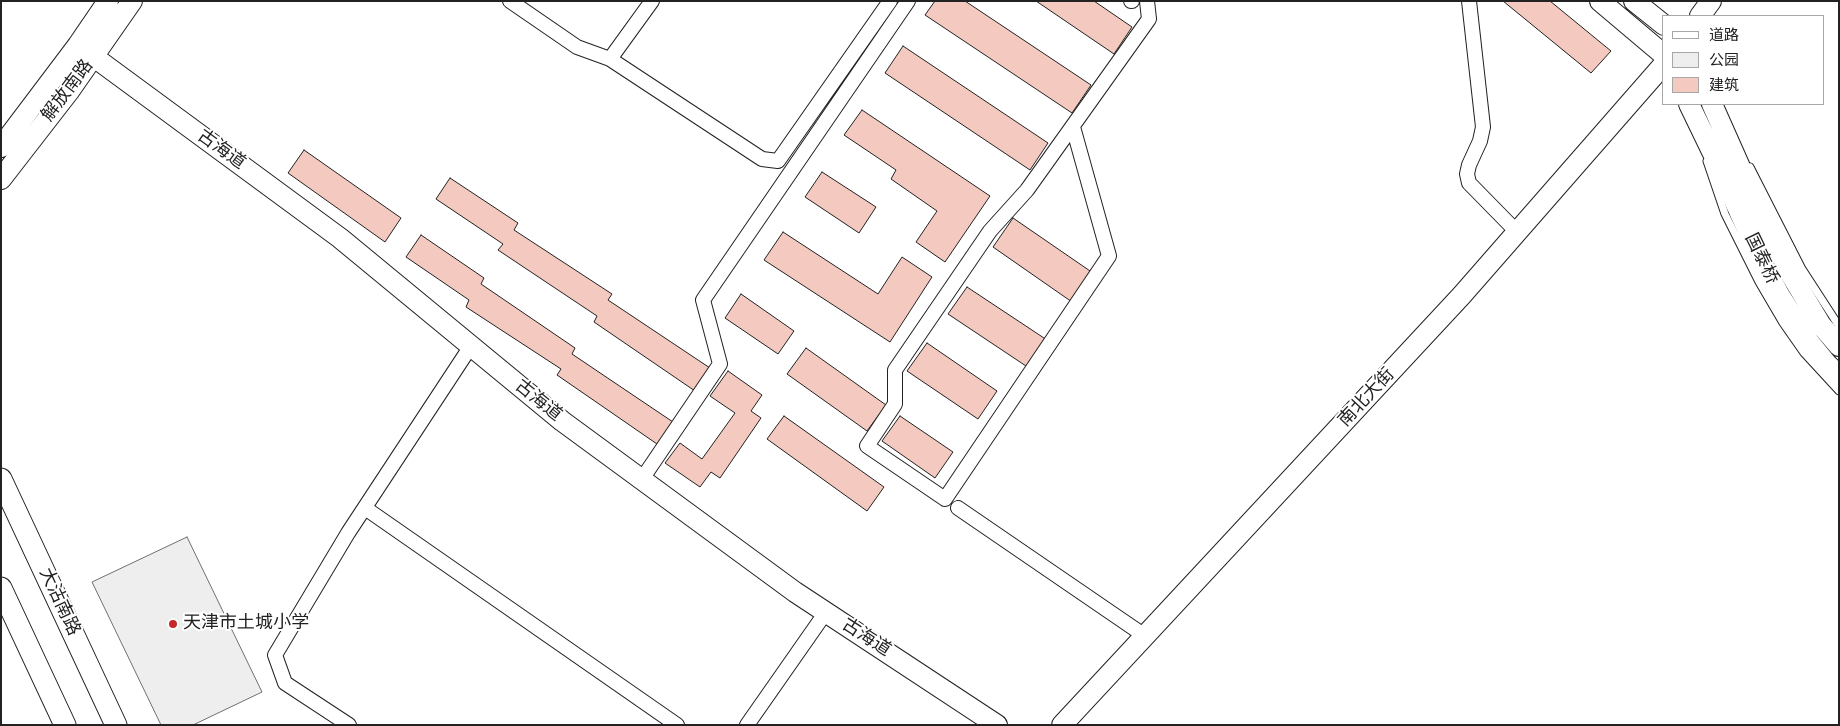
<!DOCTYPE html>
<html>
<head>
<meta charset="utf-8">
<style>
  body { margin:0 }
  #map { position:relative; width:1840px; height:726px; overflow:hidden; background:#fff; font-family:Jost,"Noto Sans SC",sans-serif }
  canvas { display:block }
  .frame { position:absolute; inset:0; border:2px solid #222; pointer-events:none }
  .legend { position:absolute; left:1662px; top:15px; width:162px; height:90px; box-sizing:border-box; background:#fff; border:1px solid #a7a7a7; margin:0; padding:6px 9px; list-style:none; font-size:15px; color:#222 }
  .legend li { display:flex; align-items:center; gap:10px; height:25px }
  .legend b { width:25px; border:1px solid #a7a7a7 }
</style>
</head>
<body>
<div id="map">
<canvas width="1840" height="726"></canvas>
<div class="frame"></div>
<ul class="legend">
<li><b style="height:6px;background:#fff"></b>道路</li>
<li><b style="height:14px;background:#eee"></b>公园</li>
<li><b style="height:14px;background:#f3c9c0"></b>建筑</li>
</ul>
</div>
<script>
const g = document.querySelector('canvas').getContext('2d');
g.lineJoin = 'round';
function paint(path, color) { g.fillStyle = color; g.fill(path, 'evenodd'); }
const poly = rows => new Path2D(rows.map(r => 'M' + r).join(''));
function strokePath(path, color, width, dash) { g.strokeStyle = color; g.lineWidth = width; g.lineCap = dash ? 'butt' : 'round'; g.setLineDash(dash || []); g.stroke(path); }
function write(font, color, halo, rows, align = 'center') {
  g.font = font + ' Jost,"Noto Sans SC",sans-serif'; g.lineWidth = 4; g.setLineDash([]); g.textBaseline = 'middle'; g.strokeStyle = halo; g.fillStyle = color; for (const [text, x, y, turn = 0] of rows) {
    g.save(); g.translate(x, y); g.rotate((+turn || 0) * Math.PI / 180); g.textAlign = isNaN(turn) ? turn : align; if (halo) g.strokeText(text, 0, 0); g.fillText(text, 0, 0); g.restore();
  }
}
const green = poly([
  [187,537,262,692,193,725,161,725,92,582,187,537]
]);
paint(green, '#eee');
strokePath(green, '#6f6f6f', 1);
const building = poly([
  [935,1,965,1,1091,85,1072,113,925,15,935,1],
  [1036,1,1094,1,1132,27,1114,54,1036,1],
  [1503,1,1550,1,1611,51,1591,73,1503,1],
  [903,46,1048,143,1030,170,885,73,903,46],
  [862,110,990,196,945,262,916,242,937,211,891,179,896,170,844,135,862,110],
  [304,150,401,218,385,242,288,173,304,150],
  [822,172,876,207,859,233,805,197,822,172],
  [450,178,518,223,514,230,612,294,608,300,710,368,695,391,594,322,597,316,498,250,503,244,436,199,450,178],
  [1013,218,1093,273,1072,302,993,247,1013,218],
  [783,232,878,294,902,257,932,277,890,342,764,260,783,232],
  [421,235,484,278,481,284,575,348,572,354,673,422,657,444,557,375,561,369,466,307,469,300,406,257,421,235],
  [967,287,1047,340,1029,368,948,314,967,287],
  [741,294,794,331,778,354,725,318,741,294],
  [927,343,997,391,978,419,907,371,927,343],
  [806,348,886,405,867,431,787,374,806,348],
  [728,371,762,395,751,411,761,418,720,478,711,472,700,487,665,463,680,443,702,459,735,413,710,396,728,371],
  [784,416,884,487,867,511,767,439,784,416],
  [900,416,953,452,935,478,882,441,900,416]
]);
paint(building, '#f3c9c0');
strokePath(building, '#222', 1);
const lane = poly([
  [1707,161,1725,214,1759,282,1783,323,1804,353,1839,391],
  [1750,167,1802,269,1839,326]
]);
const street = poly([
  [510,1,577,47,610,59,762,159,778,161,890,1],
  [1131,1,1132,1],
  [1469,1,1483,127,1480,141,1469,165,1467,174,1469,183,1518,233],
  [610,59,652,1],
  [1073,127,1109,256,945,499,867,446,895,404,895,370,990,231,1027,190,1149,19,1147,1],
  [642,479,720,364,703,300,908,1],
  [365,508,677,725],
  [958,508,1145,636],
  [349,725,285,683,275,655,348,533,471,346],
  [747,725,826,612]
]);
const secondary = poly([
  [1600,1,1664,55],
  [1634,1,1664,25],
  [1700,16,1711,1],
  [94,57,340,238,562,421,795,592,997,725],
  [1689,104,1718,164,1765,269,1780,296,1809,342,1827,364,1839,376],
  [1712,104,1760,212,1790,273,1821,325,1839,346],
  [1,147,78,45,108,1],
  [1,179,70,90,132,1],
  [1062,725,1462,295,1664,64]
]);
const primary = poly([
  [1,479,116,725],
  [1,588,65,725]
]);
strokePath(lane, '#222', 9);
strokePath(street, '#222', 16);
strokePath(secondary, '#222', 22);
strokePath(primary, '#222', 23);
strokePath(lane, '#fff', 7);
strokePath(street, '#fff', 14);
strokePath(secondary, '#fff', 20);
strokePath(primary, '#fff', 21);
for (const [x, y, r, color] of [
  [173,624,5,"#c62828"]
]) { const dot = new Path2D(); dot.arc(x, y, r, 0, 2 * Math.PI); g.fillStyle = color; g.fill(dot); strokePath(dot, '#fff', 2); }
write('18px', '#222', '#fff', [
  ["解放南路",68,91,-53],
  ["古海道",221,150,36],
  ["国泰桥",1761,259,64],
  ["南北大街",1367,398,-47],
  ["古海道",538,401,39],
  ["大沽南路",59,602,65],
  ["古海道",866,638,33]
]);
write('18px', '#222', '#fff', [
  ["天津市土城小学",183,624]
], 'left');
</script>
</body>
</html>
